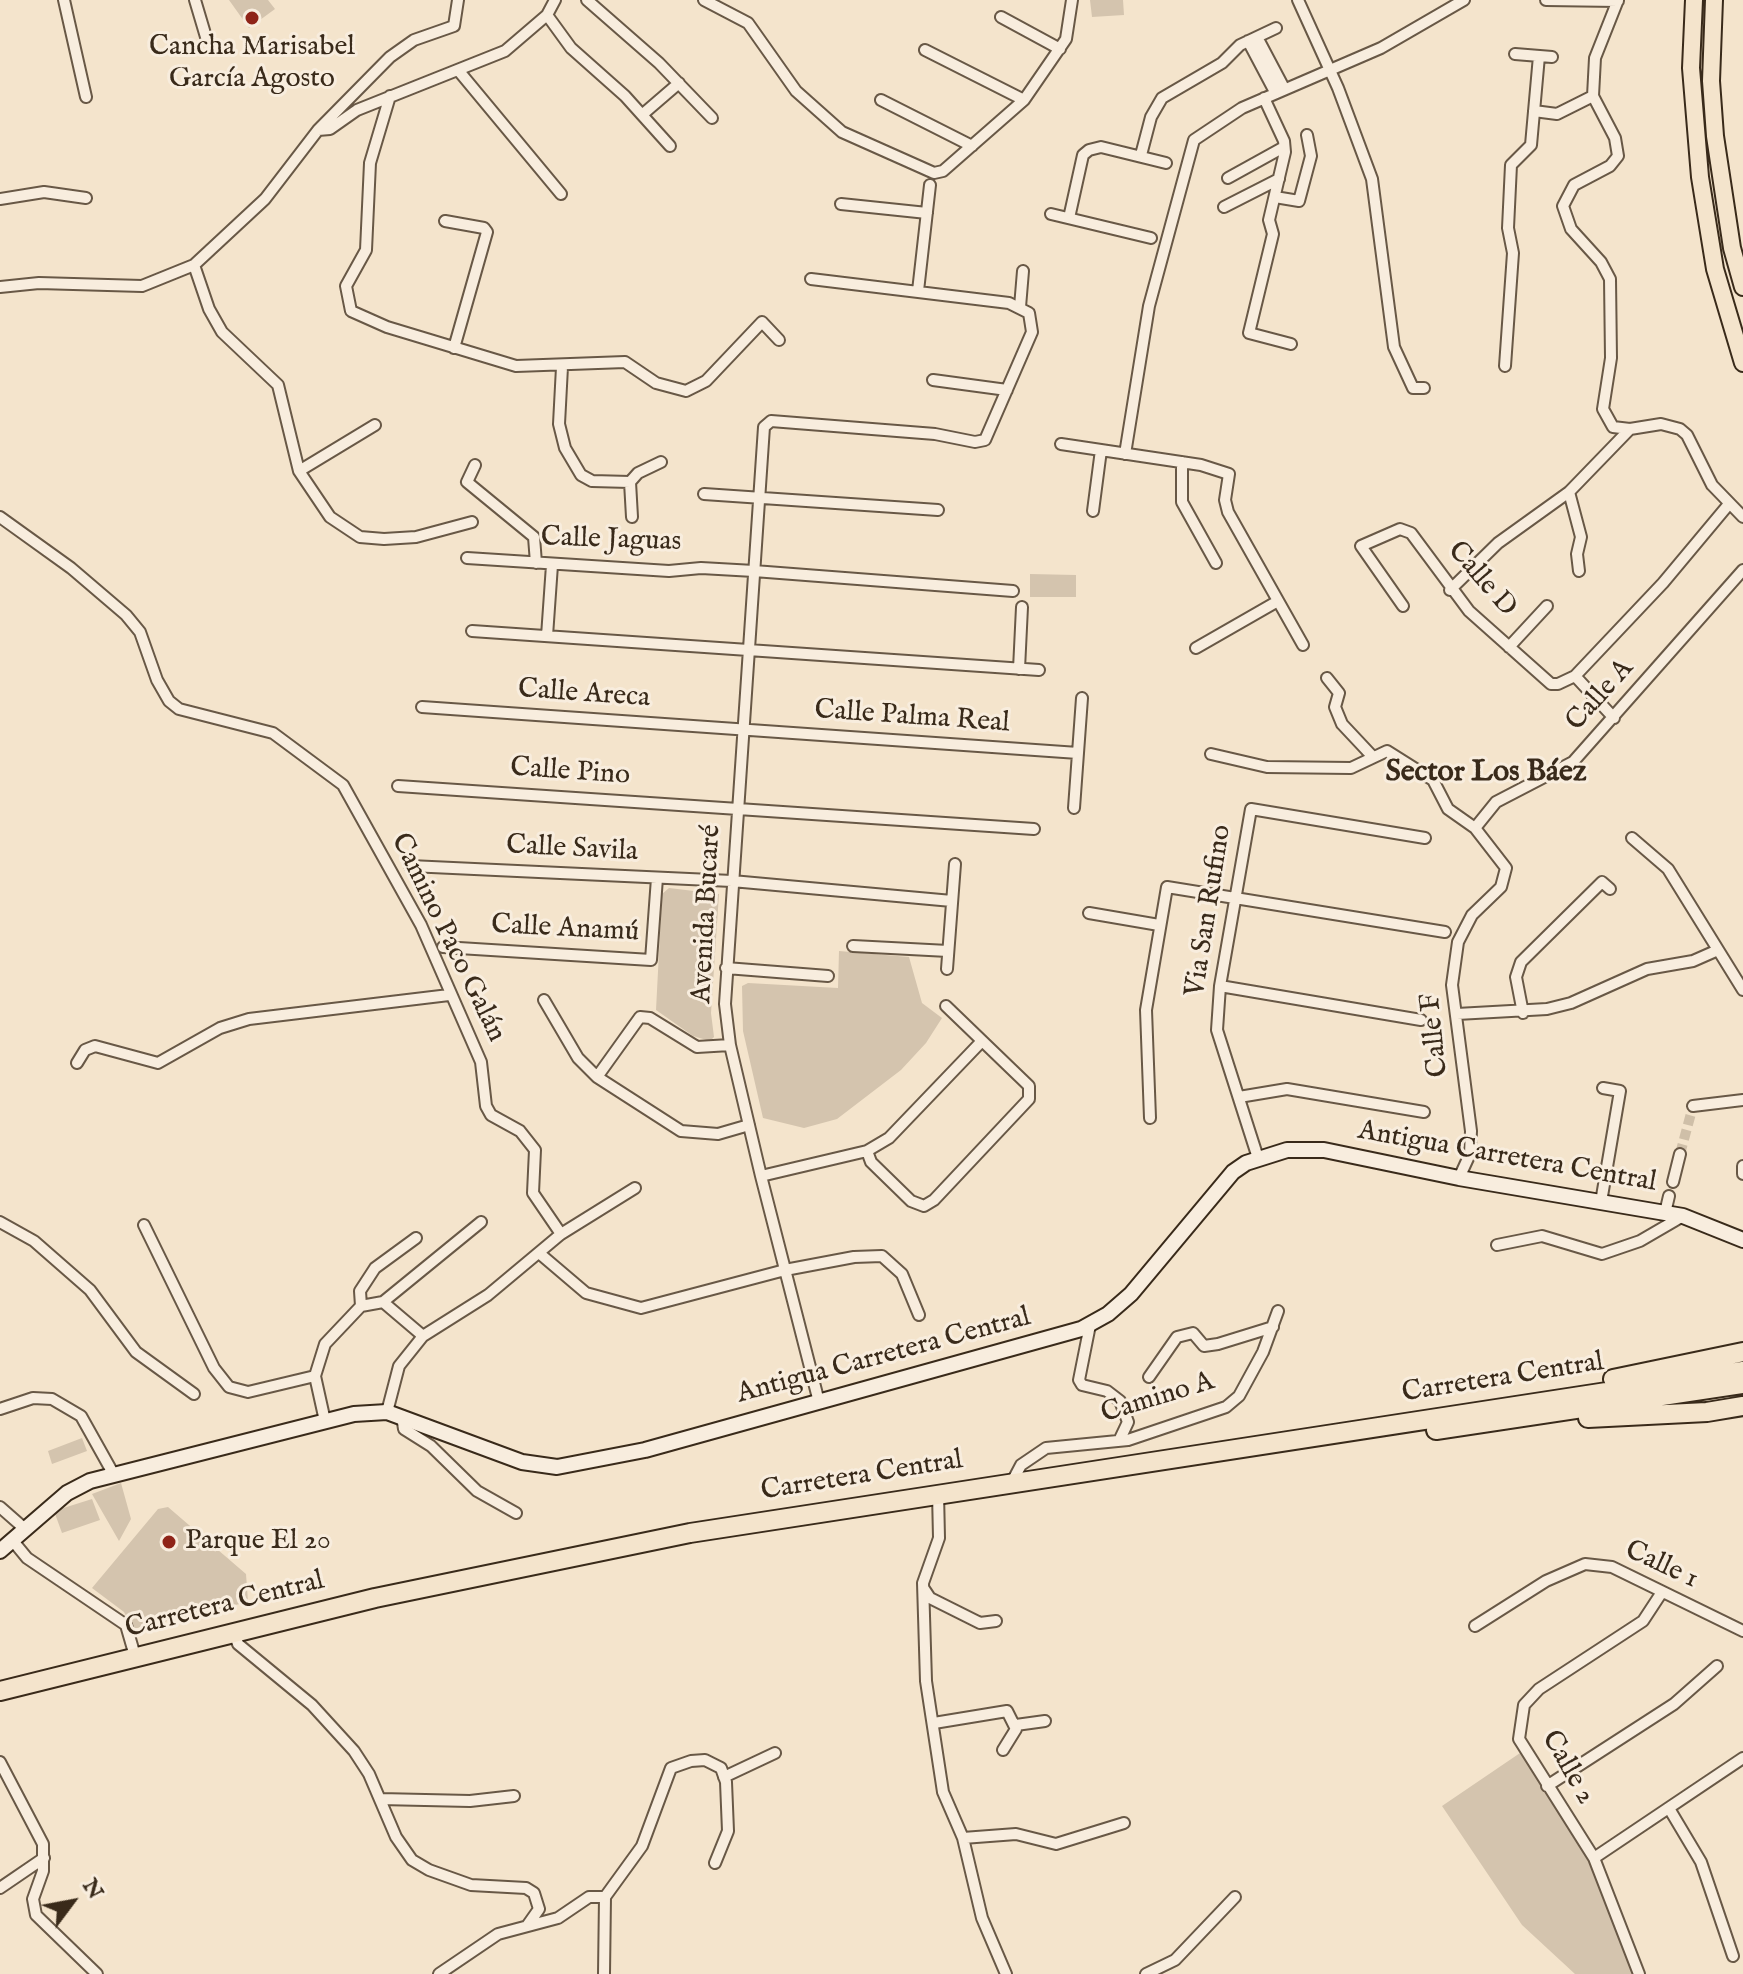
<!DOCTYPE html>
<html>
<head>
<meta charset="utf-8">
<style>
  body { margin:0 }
  #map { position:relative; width:1743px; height:1974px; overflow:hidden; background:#f4e4cc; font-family:"IM FELL English",serif }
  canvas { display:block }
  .north { position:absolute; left:32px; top:1862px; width:80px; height:80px; -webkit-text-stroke:6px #f8edde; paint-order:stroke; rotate:58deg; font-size:22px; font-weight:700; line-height:32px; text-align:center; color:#392a1a }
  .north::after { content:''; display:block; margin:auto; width:28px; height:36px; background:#392a1a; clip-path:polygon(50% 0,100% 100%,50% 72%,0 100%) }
</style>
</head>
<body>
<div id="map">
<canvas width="1743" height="1974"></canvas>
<div class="north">N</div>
</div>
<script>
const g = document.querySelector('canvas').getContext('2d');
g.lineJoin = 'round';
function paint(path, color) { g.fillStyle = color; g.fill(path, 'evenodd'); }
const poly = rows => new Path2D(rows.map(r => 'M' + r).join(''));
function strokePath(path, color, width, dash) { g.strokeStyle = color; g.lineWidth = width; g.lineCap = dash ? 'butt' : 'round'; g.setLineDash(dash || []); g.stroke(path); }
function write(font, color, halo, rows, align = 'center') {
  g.font = font + ' "IM FELL English",serif'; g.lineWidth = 6; g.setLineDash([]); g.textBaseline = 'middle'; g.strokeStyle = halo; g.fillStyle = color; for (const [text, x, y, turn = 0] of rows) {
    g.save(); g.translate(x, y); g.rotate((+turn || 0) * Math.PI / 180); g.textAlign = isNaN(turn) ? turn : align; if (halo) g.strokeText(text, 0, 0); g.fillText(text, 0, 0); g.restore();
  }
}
paint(poly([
  [229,0,268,0,275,9,249,28],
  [1090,0,1123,0,1124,15,1092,17],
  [1030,574,1076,575,1076,597,1030,597],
  [669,888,719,894,711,1013,714,1037,710,1041,693,1036,656,1010,662,894],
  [839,951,909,957,922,1003,942,1018,926,1043,901,1070,837,1119,804,1128,763,1118,743,1031,742,986,748,983,838,988],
  [82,1438,87,1451,52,1464,48,1451],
  [121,1483,131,1519,119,1541,92,1494],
  [92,1499,100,1520,62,1533,54,1511],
  [168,1507,246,1574,248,1602,133,1629,124,1612,92,1588,158,1509],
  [1523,1751,1599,1877,1637,1974,1575,1974,1522,1925,1442,1806]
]), '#d4c4ae');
strokePath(poly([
  [1680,1154,1693,1106]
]), '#cfbfa8', 10, [10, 5]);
const street = poly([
  [64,0,86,97],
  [195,0,206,37],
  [587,0,659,63,712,118],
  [704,0,748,23,796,91,842,132,934,173,943,171,1024,100,1066,39,1072,0],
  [1298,0,1338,88,1372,179,1394,347,1413,388,1424,388],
  [1546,0,1618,1],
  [1618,0,1595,58,1593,96,1615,138,1618,156,1610,166,1574,185,1563,206,1571,229,1601,262,1610,279,1611,358,1603,409,1613,427,1630,429,1661,424,1680,429,1687,435,1712,485,1743,517],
  [547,15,571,48,625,96,670,146],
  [1001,17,1060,49],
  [1257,37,1284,88],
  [1248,41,1275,92],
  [925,50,1024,100],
  [1515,54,1552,57],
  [458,70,561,194],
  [390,96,370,163,366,250,346,286,351,311,387,327,516,366,625,362,656,383,686,391,706,381,762,322,779,340],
  [1264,98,1284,141,1285,152,1269,220,1273,234,1249,333,1291,344],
  [881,100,972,146],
  [1534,111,1557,114,1593,96],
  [643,114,679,83],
  [318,130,330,129,357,110,505,51,547,15,555,0],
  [1141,155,1151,117,1162,98,1222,63,1240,45,1276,28],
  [1228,178,1284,147],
  [1275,197,1299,201,1311,156,1307,135],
  [0,199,44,192,86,198],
  [841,204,927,213],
  [1224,207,1279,179],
  [1051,214,1151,238],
  [1069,218,1083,155,1089,150,1101,147,1166,163],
  [445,221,484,228,487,232,454,348],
  [194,265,209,309,222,332,278,385,299,471,330,517,360,537,384,539,416,537,472,522],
  [811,279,1009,303,1029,313,1032,332,985,440,975,442,935,434,771,421,764,427,725,1004,730,1045,761,1176,819,1402],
  [0,287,39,283,142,286,194,265,265,199,318,130,390,57,414,40,454,26,458,0],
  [918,291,930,185],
  [1020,307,1023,271],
  [1505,366,1513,253,1508,228,1511,165,1531,145,1539,56],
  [562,367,559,424,565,448,581,475,592,481,630,482,638,473,661,462],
  [933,380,1007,390],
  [1061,444,1201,465,1229,474,1225,500,1228,512,1303,645],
  [1125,454,1149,306,1194,140,1242,108,1381,48,1464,0],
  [1182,462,1182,502,1216,563],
  [475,465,467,482,534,537,536,563],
  [299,471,375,425],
  [630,482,632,517],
  [1569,492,1581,537,1577,554,1579,571],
  [704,494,938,510],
  [1093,511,1101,450],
  [0,517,71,568,126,615,140,632,157,680,169,701,179,709,273,733,343,785,421,925,481,1062,486,1106,491,1115,520,1131,535,1150,533,1193,561,1234],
  [467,558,669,571,701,568,754,571,1013,591],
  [1450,590,1498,543,1569,492,1630,429],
  [1403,606,1361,546,1400,529,1411,533,1469,611,1551,684,1558,684,1575,676,1663,583,1729,504],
  [472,631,1039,670],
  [547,636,552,565],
  [1509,647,1547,606],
  [1196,648,1278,601],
  [1019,669,1022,607],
  [1575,676,1614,718],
  [1327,678,1339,693,1335,707,1342,724,1373,757],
  [422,707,1078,753],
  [1211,754,1267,767,1351,768,1387,751,1433,780,1448,809,1475,828,1506,868,1501,887,1472,915,1458,942,1452,985,1471,1131,1470,1154,1459,1178],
  [398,786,1034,829],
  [1074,808,1082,698],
  [1475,828,1496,802,1573,762,1743,570],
  [1632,838,1668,869,1743,990],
  [410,866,732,881,952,901],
  [1089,913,1159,925],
  [853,946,948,951],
  [443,947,651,960,657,878],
  [726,968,828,976],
  [947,969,955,864],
  [1220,986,1421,1020],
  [544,1000,578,1058,597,1077,681,1131,718,1134,749,1125],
  [1523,1013,1516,977,1521,962,1602,882,1610,889],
  [1457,1014,1547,1009,1571,1003,1647,969,1693,961,1718,950],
  [77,1063,85,1050,95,1046,158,1063,220,1028,249,1019,449,995],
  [597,1077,640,1017,650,1018,697,1047,730,1045],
  [1239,1097,1287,1089,1424,1112],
  [1693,1106,1743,1100],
  [1150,1118,1146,1010,1167,887,1445,932],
  [867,1151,871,1162,911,1201,924,1206,934,1200,1029,1099,1029,1086,946,1006],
  [1258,1158,1217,1030,1220,986,1251,809,1425,838],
  [1743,1166,1743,1174],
  [761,1176,867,1151,889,1138,982,1041],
  [1673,1182,1680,1154],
  [1601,1202,1620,1091,1603,1088],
  [1665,1213,1669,1196],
  [0,1222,34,1241,90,1290,136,1352,194,1394],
  [144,1225,214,1368,229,1387,248,1392,315,1376],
  [1497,1245,1542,1236,1602,1254,1640,1241,1683,1216],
  [539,1253,586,1293,641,1308,785,1270,854,1257,882,1256,902,1274,919,1315],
  [383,1302,423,1336],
  [361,1306,383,1302,481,1222],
  [1090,1325,1079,1380,1082,1385,1107,1391,1120,1401,1128,1422,1119,1441],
  [1149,1377,1177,1337,1193,1333,1204,1346,1218,1344,1273,1327],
  [0,1409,33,1398,52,1399,81,1416,114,1475],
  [387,1412,399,1366,423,1336,488,1295,561,1234,635,1188],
  [402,1416,404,1429,431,1446,477,1491,516,1513],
  [325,1421,315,1376,325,1344,361,1306,360,1291,375,1268,416,1238],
  [1012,1482,1021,1465,1046,1448,1128,1440,1226,1407,1239,1396,1263,1352,1278,1311],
  [938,1493,939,1538,923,1583,926,1681,943,1792,963,1838,982,1918,1006,1974],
  [0,1507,25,1529],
  [13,1541,27,1558,126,1625,135,1656],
  [924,1589,930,1598,980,1623,996,1621],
  [1475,1626,1546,1581,1585,1564,1612,1567,1743,1631],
  [234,1632,238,1644,312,1705,354,1751,369,1774,396,1837,412,1860,429,1870,471,1885,526,1888,534,1893,539,1909,527,1926],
  [934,1723,1007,1711,1016,1729,1003,1750],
  [1016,1725,1045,1721],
  [0,1762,43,1844,43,1871,33,1899,36,1915,97,1974],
  [724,1777,775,1753],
  [1547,1786,1674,1704,1717,1666],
  [380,1799,470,1801,514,1796],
  [1670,1810,1701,1862,1733,1956],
  [963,1838,1016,1834,1056,1844,1124,1823],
  [1594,1858,1743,1758],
  [0,1888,44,1858],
  [605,1897,642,1846,671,1768,691,1761,705,1760,721,1768,726,1782,728,1831,715,1863],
  [439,1974,498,1934,558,1918,589,1897,605,1897],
  [604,1974,605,1897],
  [1146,1974,1175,1960,1235,1897],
  [1639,1974,1594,1858,1519,1739,1524,1705,1539,1689,1643,1621,1662,1592]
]);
const secondary = poly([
  [0,1551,67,1493,90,1481,354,1414,387,1412,522,1462,557,1467,645,1450,1081,1329,1108,1314,1131,1294,1233,1172,1246,1163,1287,1150,1324,1150,1459,1178,1683,1216,1743,1240]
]);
const primary = poly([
  [1694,0,1691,68,1700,177,1715,269,1743,363],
  [1714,0,1711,81,1715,136,1732,248,1743,287]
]);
const highway = poly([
  [1613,1379,1743,1352],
  [1588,1418,1707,1412,1743,1406],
  [1436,1430,1743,1384],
  [0,1691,375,1598,690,1533,1743,1371]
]);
strokePath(street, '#685846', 14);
strokePath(secondary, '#392a1a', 18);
strokePath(primary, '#392a1a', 20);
strokePath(highway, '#392a1a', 22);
strokePath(street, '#f8edde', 10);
strokePath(secondary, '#f8edde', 14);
strokePath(primary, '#f4e4cc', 16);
strokePath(highway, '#f4e4cc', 18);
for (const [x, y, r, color] of [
  [252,18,8,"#8f2418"],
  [169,1542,8,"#8f2418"]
]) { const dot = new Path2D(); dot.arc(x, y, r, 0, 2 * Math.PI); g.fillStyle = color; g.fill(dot); strokePath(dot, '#f8edde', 3); }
write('28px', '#392a1a', '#f8edde', [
  ["Cancha Marisabel",252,48],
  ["García Agosto",252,80],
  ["Parque El 20",185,1542,"left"]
]);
write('28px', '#392a1a', '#f8edde', [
  ["Calle Jaguas",611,541,2],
  ["Calle D",1481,580,49],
  ["Calle Areca",584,695,4],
  ["Calle A",1601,696,-48],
  ["Calle Palma Real",912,718,4],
  ["Calle Pino",570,773,4],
  ["Calle Savila",572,850,3],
  ["Via San Rufino",1210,911,-81],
  ["Avenida Bucaré",708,914,-87],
  ["Calle Anamú",565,930,3],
  ["Camino Paco Galán",447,938,64],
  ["Calle F",1436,1035,-96],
  ["Antigua Carretera Central",1507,1158,10],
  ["Antigua Carretera Central",884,1357,-15],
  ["Carretera Central",1503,1379,-9],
  ["Camino A",1158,1399,-17],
  ["Carretera Central",862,1477,-9],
  ["Calle 1",1661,1566,25],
  ["Carretera Central",225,1606,-14],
  ["Calle 2",1567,1768,60]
]);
write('bold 30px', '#392a1a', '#f8edde', [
  ["Sector Los Báez",1486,774]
]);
</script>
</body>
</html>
